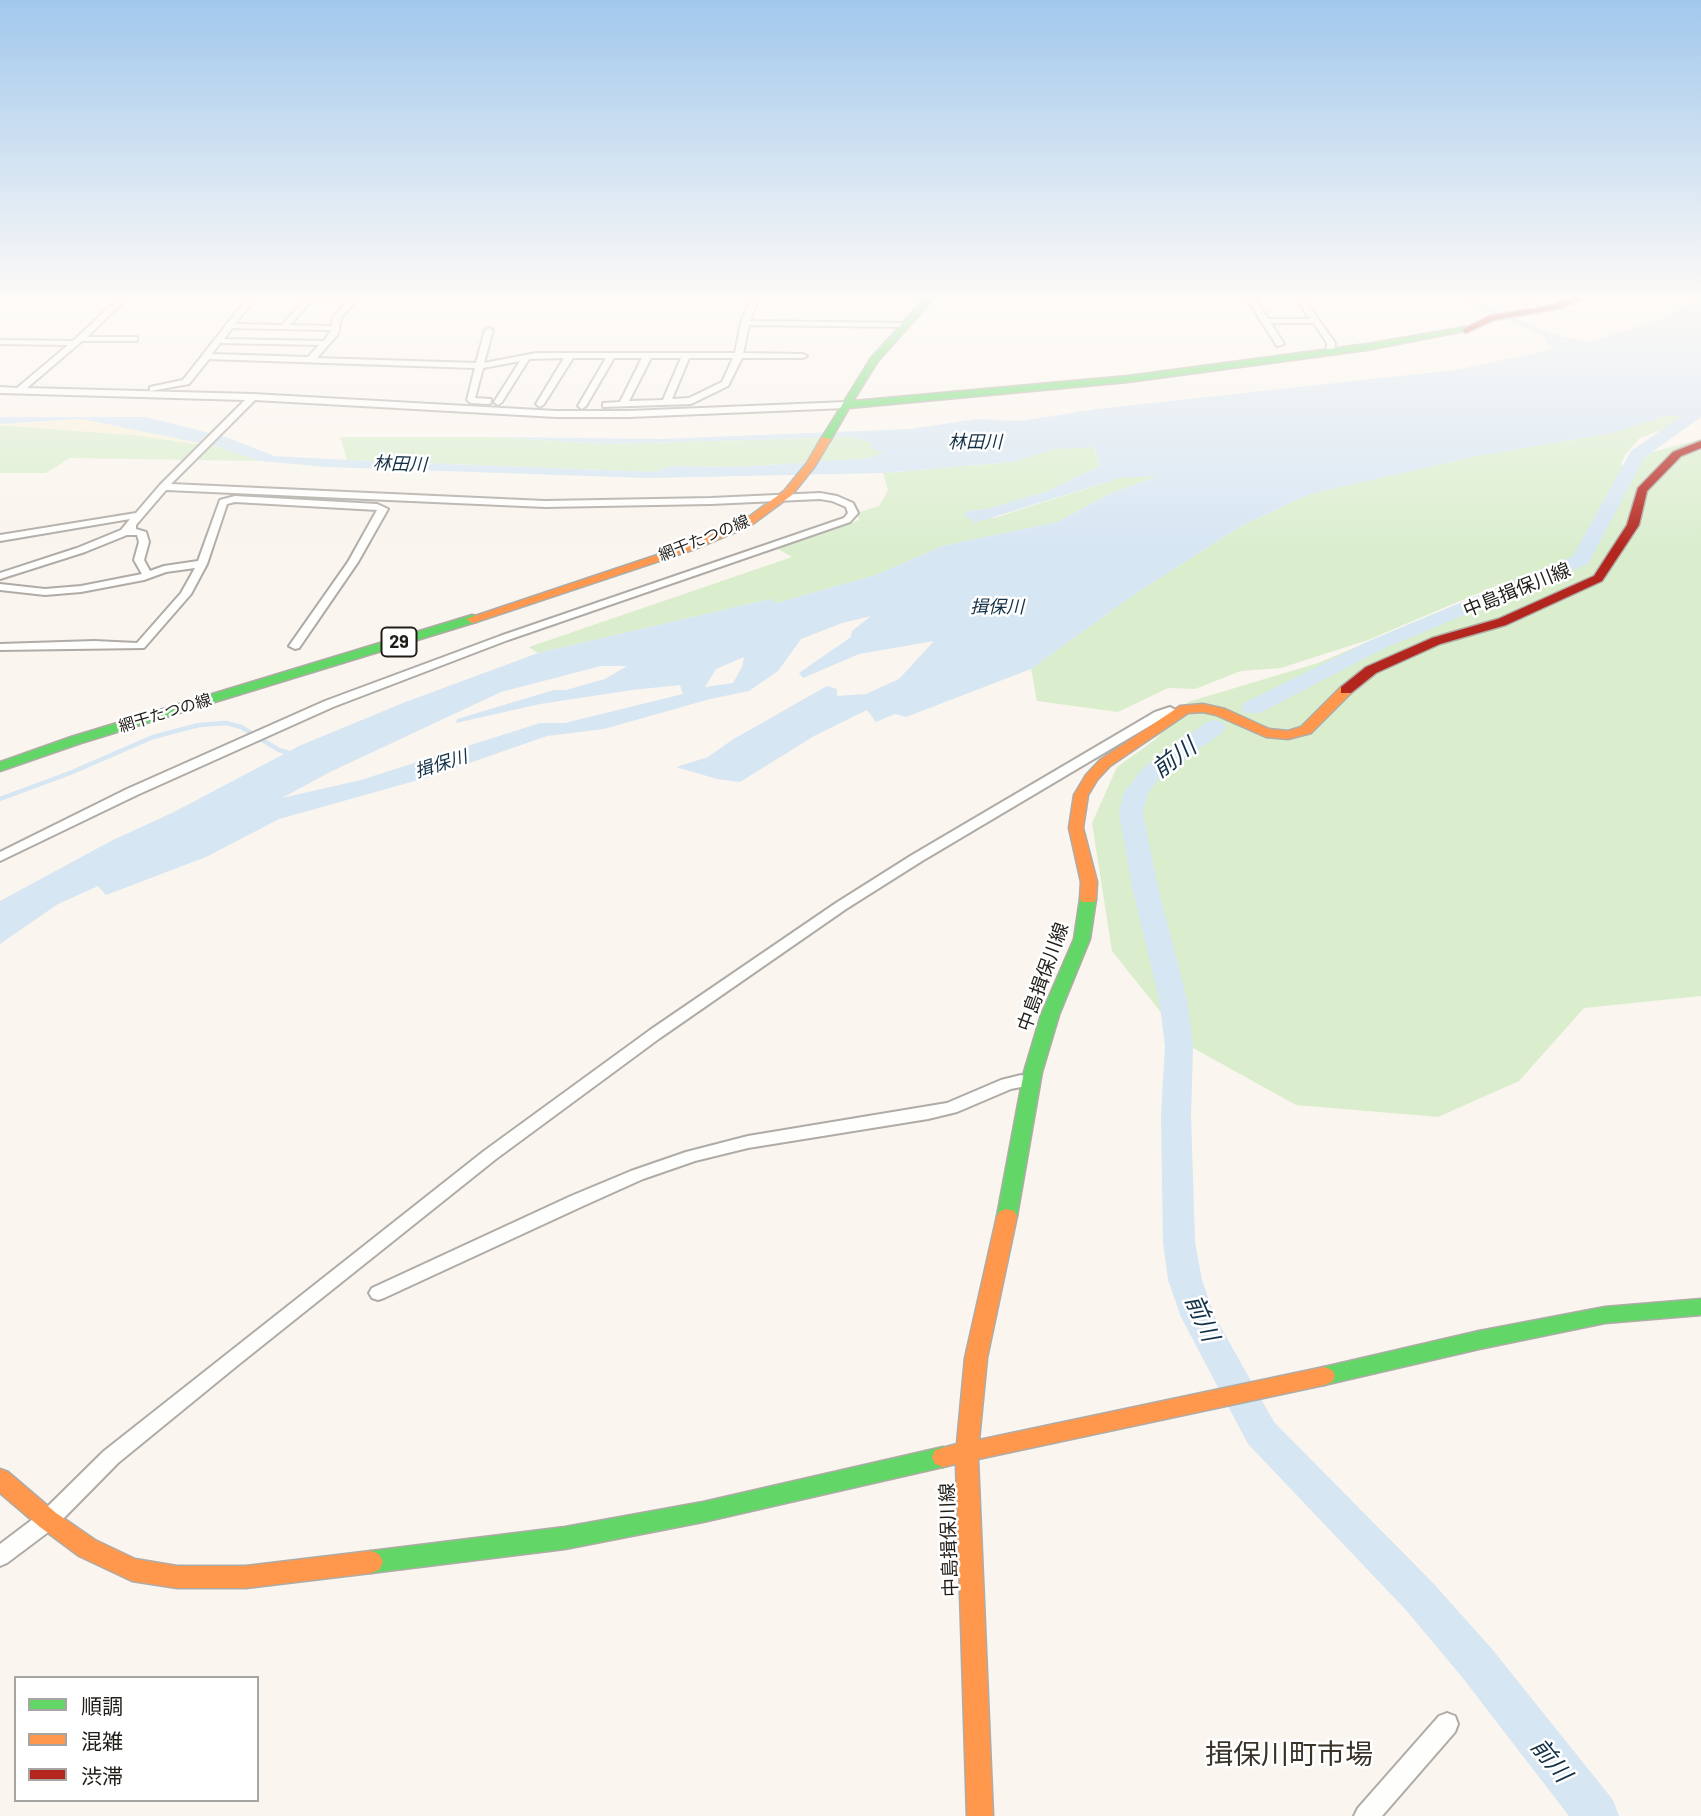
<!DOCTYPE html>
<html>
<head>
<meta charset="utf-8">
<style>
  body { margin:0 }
  #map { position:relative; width:1701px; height:1816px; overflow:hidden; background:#faf5ee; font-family:Barlow,"Noto Sans JP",sans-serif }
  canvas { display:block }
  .legend { position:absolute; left:14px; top:1676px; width:245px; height:126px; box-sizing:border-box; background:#fff; border:2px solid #a6a5a3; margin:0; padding:9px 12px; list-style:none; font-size:21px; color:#211e19 }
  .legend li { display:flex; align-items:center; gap:14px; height:35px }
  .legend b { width:35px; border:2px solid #a6a5a3 }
</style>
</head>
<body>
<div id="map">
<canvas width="1701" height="1816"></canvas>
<ul class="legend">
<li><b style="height:9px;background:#63d668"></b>順調</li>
<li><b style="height:9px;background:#ff974d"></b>混雑</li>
<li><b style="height:9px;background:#b3261e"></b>渋滞</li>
</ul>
</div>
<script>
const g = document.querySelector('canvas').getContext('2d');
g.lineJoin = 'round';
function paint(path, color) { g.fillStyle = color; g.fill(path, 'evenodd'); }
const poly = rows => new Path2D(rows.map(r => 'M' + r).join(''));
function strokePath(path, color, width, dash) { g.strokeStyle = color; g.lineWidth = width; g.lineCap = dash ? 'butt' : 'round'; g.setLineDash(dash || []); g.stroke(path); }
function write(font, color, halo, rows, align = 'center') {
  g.font = font + ' Barlow,"Noto Sans JP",sans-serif'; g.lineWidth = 5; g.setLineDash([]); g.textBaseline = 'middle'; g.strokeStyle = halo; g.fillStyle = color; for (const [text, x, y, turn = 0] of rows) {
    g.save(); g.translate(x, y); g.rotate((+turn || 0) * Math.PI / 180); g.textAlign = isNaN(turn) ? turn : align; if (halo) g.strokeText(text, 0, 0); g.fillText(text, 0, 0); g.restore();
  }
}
paint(poly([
  [1690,413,1698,416,1640,438,1625,455,1620,466,1641,455,1701,439,1701,996,1584,1008,1519,1081,1438,1117,1296,1105,1186,1044,1112,951,1092,823,1117,767,1156,739,1188,702,1318,663,1496,588,1505,582,1368,640,1281,668,1241,671,1195,689,1168,688,1118,712,1037,701,1031,669,1132,596,1239,527,1310,494,1477,456,1612,433,1665,416],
  [0,425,134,435,219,447,260,461,70,458,46,473,0,473],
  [340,437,494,437,607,444,851,437,874,443,870,447,886,453,871,458,738,467,672,466,655,472,347,460],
  [1093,446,1100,466,1045,492,987,509,967,511,994,518,1120,478,1161,475,1109,494,1057,522,942,546,879,574,777,603,770,599,538,653,529,647,792,557,778,549,859,520,857,513,879,506,888,490,883,473,1012,462,1055,449]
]), '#daeece');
paint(poly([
  [81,419,219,447,134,435,0,425]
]), '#f8f1d9');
paint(poly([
  [1463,296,1474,296,1481,303,1514,318,1559,336,1590,342,1668,317,1701,296,1701,415,1665,416,1612,433,1477,456,1310,494,1239,527,1132,596,1031,669,906,717,895,714,876,722,867,710,814,736,740,782,717,779,676,767,708,757,732,740,827,686,837,689,837,696,866,694,899,679,934,641,859,654,803,678,799,673,851,637,852,631,871,616,842,623,801,639,778,671,749,691,710,699,604,729,547,736,429,777,279,819,206,857,106,895,98,886,58,904,0,944,0,901,111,841,174,812,299,746,403,703,538,653,770,599,777,603,879,574,942,546,1057,522,1109,494,1158,476,1120,478,971,524,974,520,964,516,967,511,987,509,1045,492,1100,466,1094,447,1055,449,1012,462,883,473,648,478,327,467,260,461,219,447,81,419,0,424,0,417,146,417,229,438,274,456,347,460,655,472,672,466,738,467,871,458,884,452,870,448,873,443,851,437,607,444,494,437,661,439,910,429,976,419,1020,421,1096,409,1455,370,1555,349,1547,344,1544,337,1488,312],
  [744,657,742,667,733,683,705,687,716,669],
  [601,666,627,666,605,679,566,690,554,690,457,719,456,723,540,704,632,690,680,685,683,694,565,723,540,723,361,780,282,798,330,772,501,692]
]), '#d6e6f3');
strokePath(poly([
  [0,799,70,773,153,737,199,725,226,723,241,727,279,750,292,754]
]), '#d6e6f3', 4.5);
paint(poly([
  [1683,374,1691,379,1701,408,1701,417,1644,458,1588,564,1385,648,1260,713,1244,713,1241,708,1244,703,1371,640,1573,556,1631,451,1686,413,1675,379,1683,374],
  [1215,720,1223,722,1226,727,1223,732,1160,777,1148,793,1143,813,1158,887,1187,999,1193,1046,1191,1115,1195,1242,1202,1280,1214,1315,1274,1422,1433,1583,1492,1649,1613,1800,1619,1816,1569,1816,1462,1677,1405,1609,1248,1444,1181,1317,1168,1280,1163,1242,1161,1115,1165,1046,1159,999,1132,887,1119,813,1124,792,1144,767,1207,722,1215,720]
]), '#d6e6f3');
const street = poly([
  [121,296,129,296,87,337,137,337,137,341,82,341,27,388,253,394,556,411,629,411,846,402,850,405,846,408,629,417,556,417,255,400,171,484,545,501,711,498,820,493,837,496,853,503,858,513,850,522,508,640,333,707,137,795,0,861,0,852,127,789,325,701,500,636,844,518,848,513,846,507,832,501,820,499,711,504,545,507,166,490,136,525,136,529,146,532,149,542,144,560,150,571,164,566,198,561,220,500,235,496,377,504,388,509,358,562,299,648,295,649,289,646,348,562,377,510,235,502,227,504,207,564,191,594,144,648,0,650,0,644,94,641,137,643,181,593,195,568,166,572,144,580,81,592,45,595,0,590,0,584,45,589,81,586,142,574,134,560,139,542,137,535,127,535,85,552,0,579,0,573,77,548,121,530,130,519,0,541,0,535,136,513,160,485,245,400,0,393,0,387,17,388,68,345,0,344,0,340,73,341,121,296],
  [249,296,257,296,235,324,282,325,308,296,357,296,357,300,341,318,338,334,317,358,476,363,485,330,489,328,493,330,484,363,536,353,735,353,741,323,751,296,759,296,750,321,905,323,909,325,905,327,749,325,743,353,803,354,807,356,803,358,742,358,728,386,691,404,603,407,603,403,620,402,642,358,614,358,586,406,582,409,578,406,606,358,573,358,544,404,540,407,536,404,564,358,529,359,502,402,498,405,494,402,520,361,483,368,475,398,491,399,491,403,488,404,471,403,467,400,475,368,209,359,189,384,150,391,150,387,183,380,249,296],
  [313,299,348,300,333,318,332,326,290,325,313,299],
  [232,328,331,330,324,341,224,339,232,328],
  [220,343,319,345,308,357,212,354,220,343],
  [651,358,681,358,663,400,629,401,651,358],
  [689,358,733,358,722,382,689,398,672,399,689,358],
  [910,296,925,296,933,299,929,301,910,296],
  [1245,296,1253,296,1268,319,1310,319,1294,296,1302,296,1335,343,1334,352,1327,354,1327,343,1314,323,1271,323,1284,344,1277,346,1245,296],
  [1520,296,1528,296,1540,309,1540,313,1534,313,1520,296],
  [1170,707,1183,714,1177,718,1170,715,1163,718,922,861,846,909,660,1038,496,1159,238,1365,118,1463,55,1527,7,1563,0,1566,0,1544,41,1513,104,1451,484,1151,650,1030,836,903,912,855,1155,712,1170,707],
  [1021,1075,1037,1080,1039,1084,1037,1088,1031,1090,1021,1087,1011,1089,957,1112,928,1119,748,1148,695,1161,643,1179,583,1206,384,1298,378,1300,372,1298,369,1293,372,1288,571,1196,631,1171,686,1152,748,1136,947,1103,1001,1080,1021,1075],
  [1447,1713,1455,1716,1458,1724,1455,1732,1382,1816,1354,1816,1358,1808,1439,1716,1447,1713]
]);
const fast = poly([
  [927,296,936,296,878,361,853,401,1128,376,1367,344,1466,327,1470,330,1367,350,1128,382,849,408,830,441,822,441,821,439,871,358,927,296],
  [472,615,476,616,476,622,81,743,0,771,0,762,71,737,472,615],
  [1088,894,1096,899,1090,939,1059,1015,1042,1072,1017,1216,1014,1221,1007,1223,1000,1221,997,1216,1024,1072,1041,1015,1074,939,1080,899,1088,894],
  [1701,1299,1701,1315,1605,1323,1479,1349,1324,1385,1316,1382,1313,1376,1316,1370,1324,1367,1479,1331,1605,1307,1701,1299],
  [943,1447,951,1450,954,1457,951,1464,943,1467,703,1522,565,1549,371,1573,363,1570,359,1562,363,1554,371,1551,565,1527,703,1502,943,1447]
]);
const slow = poly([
  [822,437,831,439,815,466,792,495,750,526,692,550,476,622,472,623,466,619,684,546,742,522,784,491,807,463,822,437],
  [1346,686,1353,690,1351,693,1311,733,1288,739,1266,737,1216,715,1203,712,1188,713,1110,766,1097,780,1088,795,1083,828,1097,882,1096,899,1094,902,1082,902,1080,899,1081,882,1069,828,1074,795,1086,775,1100,760,1180,706,1203,704,1225,709,1269,729,1288,731,1301,727,1341,687,1346,686],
  [1007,1209,1014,1211,1017,1216,987,1358,979,1440,1324,1367,1332,1370,1335,1376,1332,1382,1324,1385,978,1459,993,1816,967,1816,956,1464,943,1467,935,1464,932,1457,935,1450,957,1444,965,1358,997,1216,1000,1211,1007,1209],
  [0,1469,8,1472,56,1513,95,1540,135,1559,177,1566,246,1566,371,1551,379,1554,383,1562,379,1570,371,1573,246,1588,177,1588,132,1581,79,1556,40,1527,0,1493,0,1469]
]);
const jam = poly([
  [1577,296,1589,296,1557,309,1494,320,1466,333,1462,330,1489,316,1552,305,1577,296],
  [1701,441,1701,448,1681,456,1647,491,1639,525,1602,581,1506,625,1440,644,1376,673,1351,693,1341,693,1341,687,1366,667,1432,638,1498,619,1594,576,1627,525,1638,488,1673,452,1701,441]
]);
strokePath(street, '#afaba6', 4);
strokePath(fast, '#afaba6', 3);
strokePath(slow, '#afaba6', 3);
strokePath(jam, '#afaba6', 3);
paint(street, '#fefefc');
paint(fast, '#63d668');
paint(slow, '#ff974d');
paint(jam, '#b3261e');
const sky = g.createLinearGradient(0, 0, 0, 550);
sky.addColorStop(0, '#a1c8ec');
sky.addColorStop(0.54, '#fdfaf7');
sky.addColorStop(1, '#fdfaf700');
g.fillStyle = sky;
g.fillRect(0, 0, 1701, 550);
write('16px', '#211e19', '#fff', [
  ["網干たつの線",704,538,-22],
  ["網干たつの線",165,713,-17]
]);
write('italic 18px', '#143247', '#fff', [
  ["林田川",975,442],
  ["林田川",400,464,2],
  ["揖保川",997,607],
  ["揖保川",441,764,-17]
]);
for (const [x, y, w] of [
  [399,642,35]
]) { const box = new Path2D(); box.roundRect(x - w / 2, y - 14.5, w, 29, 5); g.fillStyle = '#fff'; g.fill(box); strokePath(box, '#211e19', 2); }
write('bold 18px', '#211e19', null, [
  ["29",399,642]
]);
write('19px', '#211e19', '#fff', [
  ["中島揖保川線",1517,590,-22],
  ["中島揖保川線",1043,977,-70],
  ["中島揖保川線",949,1540,-92]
]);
write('italic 24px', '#143247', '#fff', [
  ["前川",1174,758,-37],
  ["前川",1202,1318,66],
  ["前川",1551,1760,51]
]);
write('28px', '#3a3329', '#fff', [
  ["揖保川町市場",1289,1755]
]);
</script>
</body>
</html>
